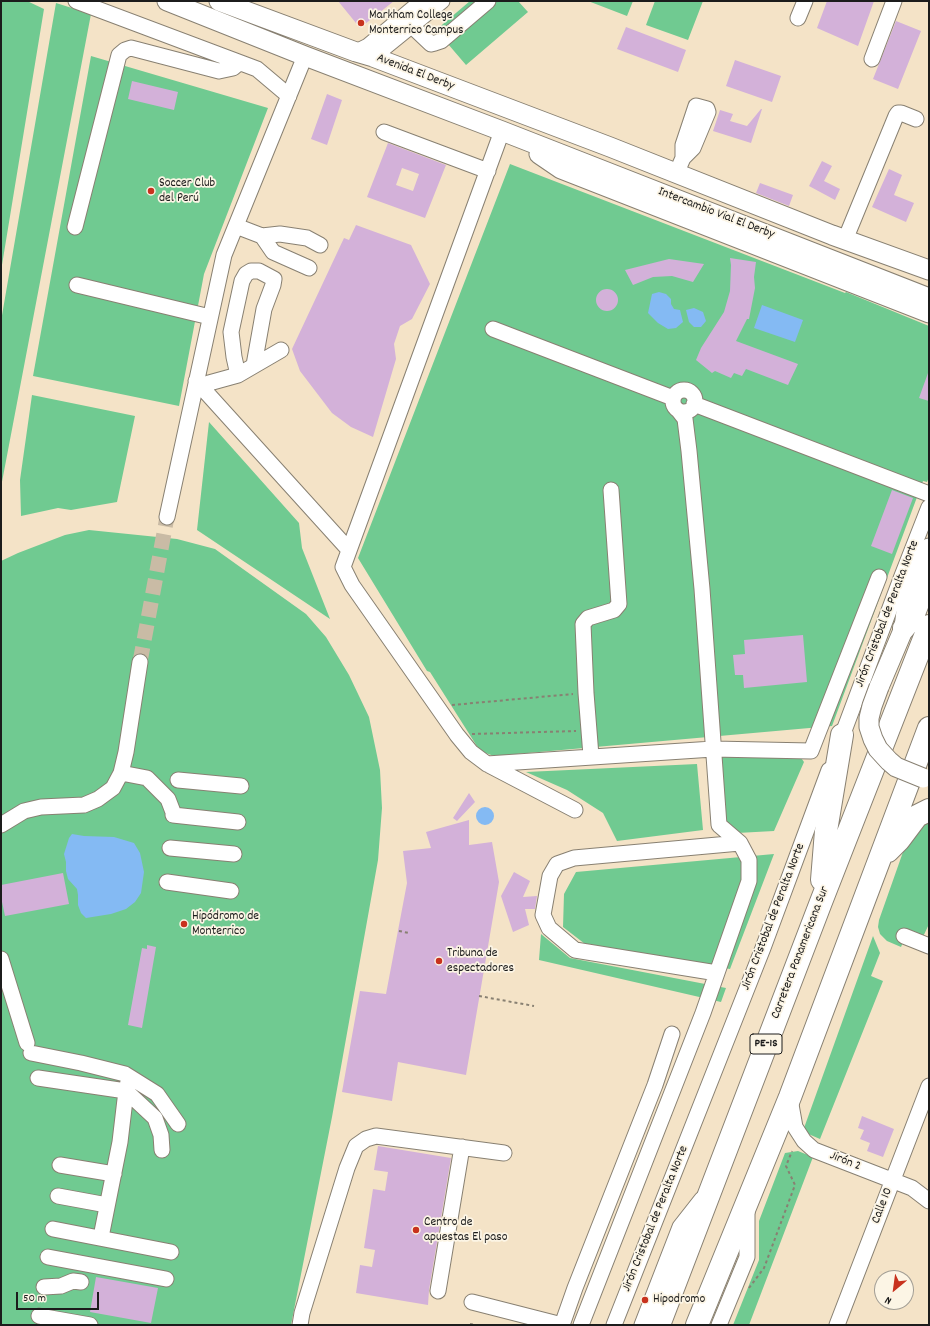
<!DOCTYPE html>
<html>
<head>
<meta charset="utf-8">
<style>
  body { margin:0 }
  #map { position:relative; width:930px; height:1326px; overflow:hidden; background:#f4e3c7; font-family:Dekko,sans-serif }
  canvas { display:block }
  .frame { position:absolute; inset:0; border:2px solid #1c1c1c; pointer-events:none }
  .north { position:absolute; left:874px; top:1270px; width:40px; height:40px; box-sizing:border-box; background:#fcf5e5; border:1px solid #a29e95; border-radius:50%; rotate:209deg; font-size:11px; font-weight:700; line-height:16px; text-align:center; color:#1c1c1c }
  .north::after { content:''; display:block; margin:auto; width:14px; height:18px; background:#c8321e; clip-path:polygon(50% 0,100% 100%,50% 72%,0 100%) }
  .scale { position:absolute; left:16px; top:1292px; width:83px; height:18px; box-sizing:border-box; border:2px solid #1c1c1c; border-top:0; padding-left:5px; font-size:12px; line-height:14px; white-space:nowrap; color:#1c1c1c; -webkit-text-stroke:3px #fcf5e5; paint-order:stroke }
</style>
</head>
<body>
<div id="map">
<canvas width="930" height="1326"></canvas>
<div class="frame"></div>
<div class="north">N</div>
<div class="scale">50 m</div>
</div>
<script>
const g = document.querySelector('canvas').getContext('2d');
g.lineJoin = 'round';
function paint(path, color) { g.fillStyle = color; g.fill(path, 'evenodd'); }
const poly = rows => new Path2D(rows.map(r => 'M' + r).join(''));
function strokePath(path, color, width, dash) { g.strokeStyle = color; g.lineWidth = width; g.lineCap = dash ? 'butt' : 'round'; g.setLineDash(dash || []); g.stroke(path); }
function write(font, color, halo, rows, align = 'center') {
  g.font = font + ' Dekko,sans-serif'; g.lineWidth = 3.5; g.setLineDash([]); g.textBaseline = 'middle'; g.strokeStyle = halo; g.fillStyle = color; for (const [text, x, y, turn = 0] of rows) {
    g.save(); g.translate(x, y); g.rotate((+turn || 0) * Math.PI / 180); g.textAlign = isNaN(turn) ? turn : align; if (halo) g.strokeText(text, 0, 0); g.fillText(text, 0, 0); g.restore();
  }
}
paint(poly([
  [1,1,27,1,44,9,1,271],
  [470,1,518,1,528,12,466,65,436,30],
  [588,1,633,1,627,16],
  [655,1,703,1,688,40,646,25],
  [56,3,91,14,1,487,1,321],
  [91,56,268,108,204,274,179,406,33,376],
  [510,164,845,293,846,292,929,326,929,477,927,482,923,481,832,726,494,756,480,751,430,672,427,671,358,558],
  [32,395,135,416,117,502,71,510,58,508,21,516,20,480],
  [209,422,299,523,302,548,330,619,197,530],
  [89,530,177,539,215,549,306,614,326,637,349,675,369,717,380,770,382,808,378,860,332,1117,291,1325,1,1325,1,561,18,553,65,535],
  [730,754,799,755,804,762,774,831,737,833,724,824,718,757],
  [697,764,703,830,617,841,603,813,567,790,526,772],
  [929,817,929,924,922,939,907,933,901,947,887,941,880,934,878,927,879,920,903,852,917,826],
  [774,854,730,969,585,944,563,927,564,894,576,872],
  [541,934,570,958,726,988,721,1002,539,960],
  [873,936,880,953,871,976,883,981,820,1139,806,1133,804,1128],
  [798,1151,813,1157,749,1325,733,1325,759,1260,759,1221,785,1153]
]), '#70ca91');
paint(poly([
  [659,292,666,294,671,299,671,304,674,309,680,310,683,322,676,328,668,329,658,323,648,313,652,294],
  [762,305,803,320,795,342,754,328],
  [694,308,703,312,706,321,701,327,694,327,689,322,686,310],
  '476 816a9 9 0 1 1 18 0a9 9 0 1 1-18 0Z',
  [72,834,84,836,114,837,134,843,140,853,144,872,141,893,135,902,126,909,111,914,86,918,81,913,78,905,78,895,77,889,68,879,66,871,66,862,64,854,69,838]
]), '#84baf3');
paint(poly([
  [338,1,394,1,360,28],
  [827,1,874,1,858,46,817,28],
  [896,21,921,31,898,89,873,79],
  [626,27,686,50,678,72,617,49],
  [735,60,781,76,772,102,726,86],
  [132,81,178,92,174,110,128,99],
  [327,94,342,100,327,145,311,139],
  [761,109,762,109,751,143,713,131,720,110,733,114,730,121,747,126],
  [388,143,446,165,425,218,367,197],
  [402,168,419,174,413,191,396,185],
  [822,161,832,166,824,181,840,189,835,200,809,186],
  [889,169,902,175,894,195,914,203,906,222,872,207],
  [760,183,793,195,789,206,756,193],
  [356,225,411,245,430,284,412,319,400,326,394,344,396,359,373,437,351,427,332,413,300,371,292,349,344,238,349,240],
  [730,258,756,262,754,277,755,288,749,319,747,319,736,341,798,364,788,385,746,369,742,376,734,373,731,378,715,371,712,373,696,360,701,348,724,312,730,291,731,265],
  [669,259,704,264,693,282,672,276,653,277,633,285,625,270],
  '596 300a11 11 0 1 1 22 0a11 11 0 1 1-22 0Z',
  [928,373,929,373,929,401,919,398],
  [892,490,913,498,892,554,871,546],
  [803,635,807,682,744,688,743,675,735,675,733,655,745,654,744,640],
  [469,793,475,802,457,821,453,818],
  [469,820,469,845,492,842,499,882,466,1075,398,1062,392,1101,342,1092,360,991,386,994,407,883,403,851,431,848,426,832],
  [514,872,530,881,523,897,537,896,535,909,525,909,529,925,513,932,501,896],
  [63,873,69,904,5,916,1,897,1,885],
  [147,945,156,947,142,1028,128,1025,142,948,147,949],
  [862,1116,894,1129,883,1157,867,1151,870,1143,860,1139,864,1130,858,1128],
  [378,1146,451,1158,429,1290,428,1305,356,1293,360,1265,372,1267,375,1250,364,1248,373,1189,385,1191,388,1172,374,1170],
  [96,1277,158,1288,151,1323,90,1312]
]), '#d3b1d9');
strokePath(poly([
  [140,662,167,517]
]), '#c9bba5', 15, [15, 8]);
const minor = poly([
  [76,1,257,69,289,96],
  [798,18,805,1],
  [412,26,431,44,435,43,441,41,488,1],
  [356,52,368,46,422,1],
  [373,57,442,1],
  [872,59,894,1],
  [502,131,343,567,352,585,457,735,471,752,487,764,575,810],
  [384,132,488,171],
  [676,174,683,158,693,148,708,112,707,109,696,106,683,145,683,158],
  [236,226,262,236,280,234,307,238,320,245],
  [75,227,119,55,125,50,131,48,219,71,233,68,239,63],
  [262,236,273,252,309,268],
  [845,240,896,116,898,113,901,113,916,119],
  [77,285,210,317],
  [493,329,673,398],
  [238,375,234,357,231,332,242,281,246,274,251,271,259,271,274,279,273,285,264,309,254,365],
  [196,381,349,550],
  [202,387,209,383,238,375,281,350],
  '673 401a11 11 0 1 1 22 0a11 11 0 1 1-22 0Z',
  [694,404,929,494],
  [167,517,224,255,305,56],
  [839,744,902,576,929,507],
  [591,756,586,693,583,624,588,618,614,610,619,604,611,490],
  [487,764,713,749,811,751,879,577],
  [121,773,147,778,168,799,173,812],
  [178,780,241,786],
  [173,815,238,822],
  [1,825,24,811,41,807,84,805,98,799,113,788,121,773,126,752,140,662],
  [170,848,234,854],
  [167,882,231,891],
  [904,936,929,946],
  [1,959,27,1043],
  [717,973,575,950,549,928,543,915,550,876,557,864,574,858,740,843],
  [31,1053,81,1063,125,1074,157,1094,178,1124],
  [38,1078,126,1091,155,1118,161,1135,162,1150],
  [790,1099,795,1127,804,1141,814,1150,912,1188,929,1201],
  [60,1165,114,1174],
  [58,1196,107,1205],
  [53,1229,171,1252],
  [101,1237,120,1142,126,1091,129,1077],
  [48,1257,166,1279],
  [44,1287,61,1286,73,1281,81,1282],
  [438,1291,462,1147],
  [472,1302,562,1325,575,1288,655,1085,672,1034],
  [39,1316,90,1325],
  [300,1325,302,1313,347,1168,356,1146,366,1139,376,1136,504,1153],
  [581,1325,703,1013,749,881,749,860,740,843,719,825,702,589,689,451,685,419,678,410],
  [614,1325,763,948,829,770],
  [642,1325,680,1227,702,1199],
  [719,1325,747,1257,747,1211],
  [837,1325,929,1086]
]);
const major = poly([
  [167,1,305,56,502,131,929,298],
  [219,1,356,52,373,57,610,147,832,235,929,270],
  [539,154,561,169,929,313],
  [879,687,904,628,907,603,929,548]
]);
const highway = poly([
  [904,628,913,616,929,575],
  [888,851,899,840,917,816,929,810],
  [822,880,826,831,842,735],
  [659,1325,821,902,929,626],
  [697,1325,790,1097,929,728]
]);
strokePath(minor, '#888072', 17);
strokePath(major, '#888072', 21);
strokePath(highway, '#888072', 24);
strokePath(poly([
  [452,705,573,694],
  [472,734,576,731],
  [399,931,409,933],
  [479,996,534,1006],
  [749,1288,764,1268,795,1185,786,1166,792,1151],
  [470,1324,475,1325]
]), '#888072', 2, [3, 3]);
strokePath(minor, '#fff', 15);
strokePath(major, '#fff', 19);
strokePath(highway, '#fff', 22);
const majorBridge = poly([
  [879,687,872,706,869,718,869,727,873,739,878,749,889,761,896,767,923,778]
]);
strokePath(majorBridge, '#888072', 21, []);
strokePath(majorBridge, '#fff', 19);
for (const [x, y, r, color] of [
  [361,23,4,"#c8321e"],
  [151,191,4,"#c8321e"],
  [184,924,4,"#c8321e"],
  [439,961,4,"#c8321e"],
  [416,1230,4,"#c8321e"],
  [645,1300,4,"#c8321e"]
]) { const dot = new Path2D(); dot.arc(x, y, r, 0, 2 * Math.PI); g.fillStyle = color; g.fill(dot); strokePath(dot, '#fcf5e5', 1.5); }
for (const [x, y, w] of [
  [766,1044,32]
]) { const box = new Path2D(); box.roundRect(x - w / 2, y - 10, w, 20, 3); g.fillStyle = '#fcf5e5'; g.fill(box); strokePath(box, '#1c1c1c', 1); }
write('bold 12px', '#1c1c1c', null, [
  ["PE-1S",766,1044]
]);
write('13px', '#1c1c1c', '#fcf5e5', [
  ["Markham College",369,16],
  ["Monterrico Campus",369,31],
  ["Soccer Club",159,184],
  ["del Perú",159,199],
  ["Hipódromo de",192,917],
  ["Monterrico",192,932],
  ["Tribuna de",447,954],
  ["espectadores",447,969],
  ["Centro de",424,1223],
  ["apuestas El paso",424,1238],
  ["Hipodromo",653,1300]
], 'left');
write('13px', '#1c1c1c', '#fcf5e5', [
  ["Avenida El Derby",415,73,21],
  ["Intercambio Vial El Derby",716,214,21],
  ["Jirón Cristobal de Peralta Norte",888,614,-69],
  ["Jirón Cristobal de Peralta Norte",774,917,-69],
  ["Carretera Panamericana Sur",801,953,-69],
  ["Jirón 2",845,1162,22],
  ["Calle 10",883,1206,-69],
  ["Jirón Cristobal de Peralta Norte",656,1219,-68]
]);
</script>
</body>
</html>
